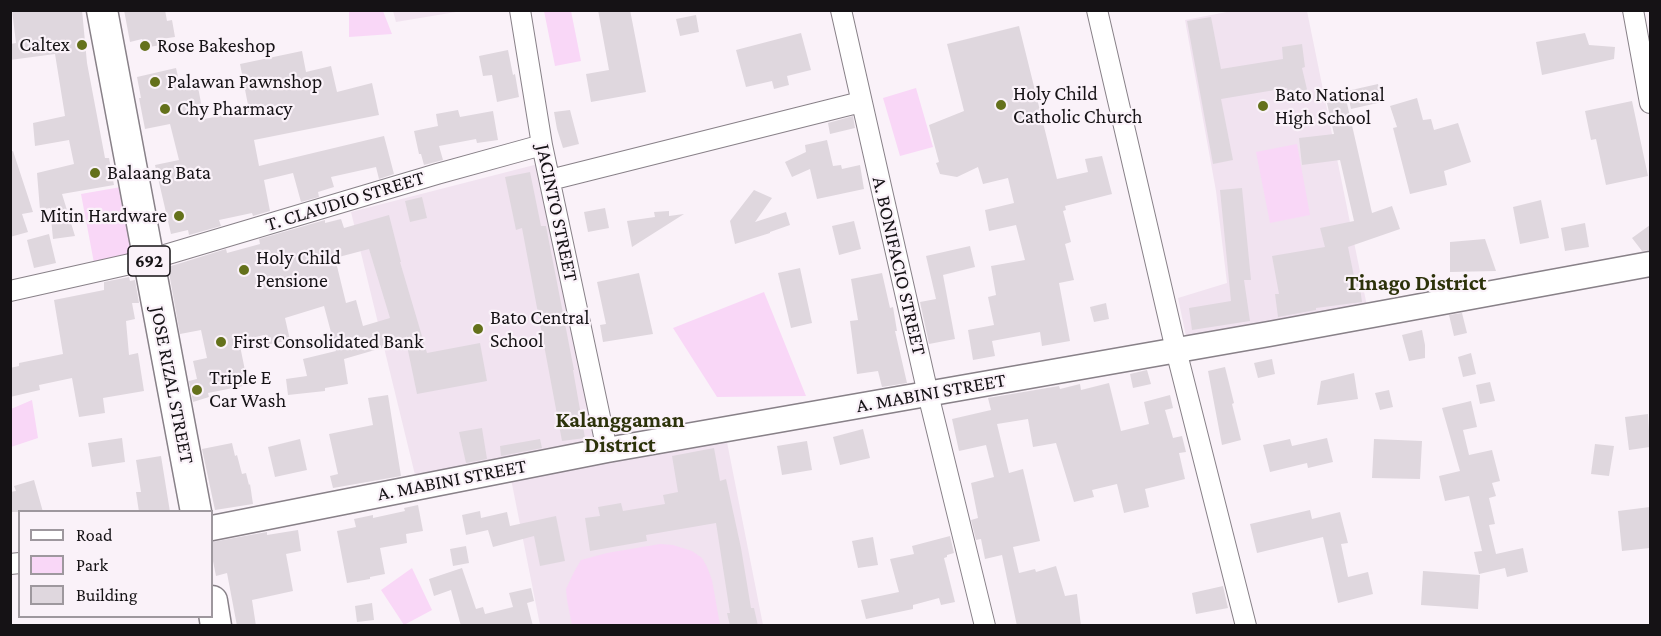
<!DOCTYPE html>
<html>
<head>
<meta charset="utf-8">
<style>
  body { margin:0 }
  #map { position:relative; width:1661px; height:636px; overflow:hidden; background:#faf2f9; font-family:"Crimson Pro",serif }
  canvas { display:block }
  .frame { position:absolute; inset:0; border:12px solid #151215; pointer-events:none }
  .legend { position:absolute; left:18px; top:510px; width:195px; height:108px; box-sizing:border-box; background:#faf2f9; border:2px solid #9e989e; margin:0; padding:8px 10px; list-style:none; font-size:18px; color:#151215 }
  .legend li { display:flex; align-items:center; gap:12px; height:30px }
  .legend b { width:30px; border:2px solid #9e989e }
</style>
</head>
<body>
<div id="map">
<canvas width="1661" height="636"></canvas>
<div class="frame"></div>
<ul class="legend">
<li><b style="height:8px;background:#fff"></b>Road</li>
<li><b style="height:16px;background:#f9d7f7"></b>Park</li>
<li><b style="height:16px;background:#dfd7de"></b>Building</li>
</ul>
</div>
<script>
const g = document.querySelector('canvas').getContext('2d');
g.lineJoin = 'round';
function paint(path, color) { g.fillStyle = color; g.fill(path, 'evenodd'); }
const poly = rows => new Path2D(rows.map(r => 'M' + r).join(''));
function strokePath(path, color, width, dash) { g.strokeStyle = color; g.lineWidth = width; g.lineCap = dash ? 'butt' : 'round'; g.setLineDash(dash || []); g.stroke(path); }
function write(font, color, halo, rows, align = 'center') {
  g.font = font + ' "Crimson Pro",serif'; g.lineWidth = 4.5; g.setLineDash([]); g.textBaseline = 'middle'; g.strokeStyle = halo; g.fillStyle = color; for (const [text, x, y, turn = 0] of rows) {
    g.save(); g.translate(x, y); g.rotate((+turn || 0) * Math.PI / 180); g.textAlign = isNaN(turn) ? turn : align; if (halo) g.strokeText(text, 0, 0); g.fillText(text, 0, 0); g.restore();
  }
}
paint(poly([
  [393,11,393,10,462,11,396,22],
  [1232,11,1307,11,1367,306,1187,341,1178,298,1227,283,1216,191,1185,20],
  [542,163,600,445,416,479,351,212],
  [726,437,763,625,540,625,511,479]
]), '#f1e3f0');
paint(poly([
  [349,11,383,11,392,34,349,37],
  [544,11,571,11,581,61,555,66],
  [916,88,933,147,900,156,883,98],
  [1297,144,1310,215,1270,223,1256,152],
  [121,187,134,255,94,263,81,194],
  [764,292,806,396,717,397,673,328],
  [32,400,38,438,11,447,11,409],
  [660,544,673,545,692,551,702,558,707,567,712,580,720,625,572,625,567,600,566,589,574,572,581,560,607,553],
  [412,568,432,610,404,625,381,590]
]), '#f9d7f7');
paint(poly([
  [12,10,82,10,87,63,105,158,109,158,114,185,62,194,75,236,53,239,50,208,40,210,37,173,74,164,69,140,35,146,33,123,65,116,55,54,10,60,10,44,16,43],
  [124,10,165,10,167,21,172,20,175,37,161,39,161,45,143,48,142,39,130,42],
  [598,10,630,10,646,92,591,102,586,74,609,70],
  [696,15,699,32,680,36,676,19],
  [1211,17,1221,69,1283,59,1282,47,1302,44,1305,67,1302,68,1309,98,1291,102,1287,88,1221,99,1233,160,1213,164,1187,21],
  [1019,26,1057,179,1088,172,1085,159,1102,156,1112,194,1065,206,1066,210,1063,211,1071,242,1065,244,1074,280,1059,283,1070,341,1042,346,1040,332,992,341,995,356,973,360,968,330,994,325,988,297,996,295,991,266,1025,260,1016,225,989,231,985,210,1014,203,1008,178,983,184,978,167,957,177,940,174,936,163,939,162,929,125,964,111,947,44],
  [801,33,811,70,787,76,789,85,774,89,772,81,746,87,736,50],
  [1585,33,1589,45,1615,47,1614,59,1542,75,1536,42],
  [508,50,513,75,515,74,519,97,497,102,492,75,483,76,479,56],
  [302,51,306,72,331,66,337,92,372,83,379,115,254,140,259,166,384,136,394,174,379,179,376,167,331,177,334,187,318,192,319,197,301,202,293,173,264,180,270,211,253,216,252,213,219,220,221,226,189,235,188,230,171,234,155,165,179,160,170,124,145,129,139,98,141,98,137,77,176,68,181,90,198,87,204,119,249,110,240,64],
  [1378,84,1382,102,1351,109,1347,91],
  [1417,98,1423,120,1431,119,1434,130,1458,123,1471,162,1444,171,1447,185,1410,194,1393,128,1397,127,1390,106],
  [1346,99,1372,213,1392,206,1400,229,1348,247,1355,281,1359,280,1362,302,1316,308,1316,310,1278,317,1275,294,1279,294,1272,256,1325,247,1320,228,1354,221,1340,160,1302,165,1299,138,1334,134,1327,103],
  [1632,101,1648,176,1606,185,1596,139,1591,140,1585,111],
  [458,110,460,117,493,111,498,140,477,143,476,139,439,146,443,160,424,165,421,154,419,154,414,131,438,126,436,114],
  [570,110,579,144,563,148,557,129,554,112],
  [853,116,855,128,830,134,828,123],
  [827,140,833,166,841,165,842,169,860,165,864,189,817,199,810,169,792,177,785,162,806,152,805,145],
  [13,151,33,212,22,214,28,232,10,237,10,152],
  [530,172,541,226,546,226,574,370,573,370,585,438,562,441,522,228,516,230,505,177],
  [1242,188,1251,280,1244,280,1250,321,1192,330,1189,308,1231,301,1220,190],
  [754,190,772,198,755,222,786,212,790,225,770,232,770,233,735,244,730,221],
  [422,197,427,218,410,222,405,201],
  [1541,200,1549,238,1520,244,1513,207],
  [605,208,609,228,588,232,584,212],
  [669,211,669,216,684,214,632,247,627,221,655,217,654,212],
  [389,215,401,262,400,262,427,353,480,343,487,381,417,394,406,341,344,359,348,384,325,388,325,391,288,395,286,379,307,376,303,359,336,351,324,306,285,318,290,340,266,345,264,335,239,341,248,385,208,393,209,397,193,402,189,381,197,379,193,361,207,358,201,330,180,334,168,267,226,249,227,253,260,244,259,239,325,220,325,223,341,219,344,228],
  [369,249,390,318,363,326,356,300,346,303,335,258],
  [854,221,861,249,839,255,832,226],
  [1585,223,1589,247,1565,251,1561,228],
  [1650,225,1650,250,1642,251,1632,238],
  [49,234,56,263,34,268,27,240],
  [1485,239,1496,271,1450,272,1450,242],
  [970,246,975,267,943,275,955,339,929,344,920,302,936,299,926,256],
  [800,268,812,323,791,328,778,273],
  [639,273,653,334,603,342,600,325,606,324,597,282],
  [882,273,890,308,893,307,897,331,895,331,907,383,882,387,878,371,857,374,850,321,858,320,851,279],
  [129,277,130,281,135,280,139,303,132,303,135,319,126,321,129,355,138,353,144,391,103,398,105,413,79,417,72,378,39,385,40,390,10,397,10,368,19,366,19,363,63,354,54,300,104,290,104,282],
  [1106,303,1109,319,1094,322,1090,307],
  [1462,313,1467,333,1454,336,1449,315],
  [1422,330,1425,345,1425,358,1409,361,1402,335],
  [1471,353,1476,374,1463,377,1458,357],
  [1272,359,1275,374,1258,378,1254,363],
  [1225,367,1234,403,1232,404,1241,440,1222,445,1208,371],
  [1147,370,1151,384,1133,388,1130,374],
  [1354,373,1358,399,1317,405,1321,381],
  [1490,382,1495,401,1480,404,1476,385],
  [1109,383,1121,431,1149,424,1144,402,1170,395,1173,408,1165,410,1173,438,1182,436,1186,452,1179,453,1185,479,1145,489,1149,507,1124,513,1117,484,1092,490,1094,497,1074,502,1056,443,1033,447,1028,419,997,424,1009,473,1023,469,1040,541,1013,547,1019,573,1035,569,1036,572,1056,566,1065,596,1077,594,1081,626,1017,626,1002,555,985,559,981,539,976,540,971,520,978,518,971,483,994,477,986,445,959,451,952,419,991,410,988,398,1059,386,1060,389,1080,384,1081,390],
  [1389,390,1393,407,1380,410,1375,393],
  [388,395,401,476,333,488,330,476,338,474,329,434,373,425,368,398],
  [1471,401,1477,427,1463,430,1469,455,1492,450,1500,481,1492,483,1496,496,1489,498,1495,524,1489,525,1496,554,1523,548,1528,572,1507,577,1505,568,1479,574,1474,552,1482,551,1469,496,1445,501,1439,476,1460,471,1442,408],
  [1648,414,1650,447,1629,450,1625,417],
  [482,428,487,459,466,463,459,432],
  [863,429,870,458,840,465,833,437],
  [122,438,125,462,92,467,88,443],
  [1327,438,1333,462,1308,468,1307,463,1270,472,1263,445,1290,439,1292,446],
  [300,439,307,470,275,477,268,447],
  [540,439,542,448,501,456,500,446],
  [1374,439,1422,441,1420,479,1372,478],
  [807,441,812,470,782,475,777,446],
  [232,443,235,456,237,455,242,474,246,473,249,485,250,484,253,504,215,510,202,449],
  [1595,444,1614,446,1609,476,1591,474],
  [714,448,720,481,726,479,741,548,751,608,754,608,758,626,730,626,727,613,730,613,716,523,646,535,647,541,590,551,585,518,600,516,598,507,621,503,623,511,665,504,663,495,678,492,672,456],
  [161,456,170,512,139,512,136,492,141,492,136,460],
  [34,480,43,512,10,512,10,492,16,491,14,486],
  [418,505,423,531,406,534,407,543,380,548,385,574,370,577,370,579,347,583,337,531,356,527,354,519,373,515,373,518,405,511,404,508],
  [1650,507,1650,548,1622,551,1618,511],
  [1310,510,1312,519,1340,512,1348,543,1341,544,1348,577,1368,572,1373,594,1338,603,1323,537,1257,553,1250,524],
  [480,511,481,518,507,512,510,526,556,516,565,561,540,566,534,536,493,547,488,530,466,535,462,515],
  [298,530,301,551,286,554,293,591,252,600,256,626,237,626,227,573,216,576,212,556,212,542,267,532,267,535],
  [950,536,954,553,947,555,947,557,944,558,955,602,941,605,939,598,913,605,913,609,866,619,861,600,899,592,890,559,914,554,912,546],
  [873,537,878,565,858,568,852,541],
  [466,546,469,563,453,566,450,549],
  [462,568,476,609,483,607,485,614,513,607,509,593,531,588,534,601,527,603,533,626,461,626,451,590,434,596,429,579],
  [1423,571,1480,575,1478,609,1421,605],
  [1223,586,1228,608,1196,614,1192,593],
  [372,603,374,620,357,622,355,606]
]), '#dfd7de');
const minor = poly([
  [520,10,542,145,607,450],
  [841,10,928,394,985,626],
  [1097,10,1176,350,1246,626],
  [1633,10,1650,103],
  [550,180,861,102],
  [10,291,148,260,437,174,542,145],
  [10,564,20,563]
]);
const tertiary = poly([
  [212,528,607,450,1269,334,1650,264]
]);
const primary = poly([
  [102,10,196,512],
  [212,601,216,626]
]);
strokePath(minor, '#888188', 22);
strokePath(tertiary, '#888188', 27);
strokePath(primary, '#888188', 33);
strokePath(minor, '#fff', 20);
strokePath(tertiary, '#fff', 24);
strokePath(primary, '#fff', 30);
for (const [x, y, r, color] of [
  [82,45,6,"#64711b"],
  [145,46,6,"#64711b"],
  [155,82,6,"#64711b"],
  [1001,105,6,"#64711b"],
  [1263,106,6,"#64711b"],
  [165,109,6,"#64711b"],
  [95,173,6,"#64711b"],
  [179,216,6,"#64711b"],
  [244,270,6,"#64711b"],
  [478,329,6,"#64711b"],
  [221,342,6,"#64711b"],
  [197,390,6,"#64711b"]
]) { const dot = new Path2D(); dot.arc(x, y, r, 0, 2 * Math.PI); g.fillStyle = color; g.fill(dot); strokePath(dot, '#faf2f9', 2); }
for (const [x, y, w] of [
  [149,261,42]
]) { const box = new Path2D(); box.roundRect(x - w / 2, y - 15, w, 30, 4.5); g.fillStyle = '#faf2f9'; g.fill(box); strokePath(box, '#151215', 1.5); }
write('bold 18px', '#151215', null, [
  ["692",149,261]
]);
write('20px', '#151215', '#faf2f9', [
  ["Caltex",70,45,"right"],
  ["Rose Bakeshop",157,46],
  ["Palawan Pawnshop",167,82],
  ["Holy Child",1013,94],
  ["Catholic Church",1013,117],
  ["Bato National",1275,95],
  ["High School",1275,118],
  ["Chy Pharmacy",177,109],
  ["Balaang Bata",107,173],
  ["Mitin Hardware",167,216,"right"],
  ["Holy Child",256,258],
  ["Pensione",256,281],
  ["Bato Central",490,318],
  ["School",490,341],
  ["First Consolidated Bank",233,342],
  ["Triple E",209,378],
  ["Car Wash",209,401]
], 'left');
write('20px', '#151215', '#faf2f9', [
  ["T. CLAUDIO STREET",345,201,-17],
  ["JACINTO STREET",557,213,78],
  ["A. BONIFACIO STREET",899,266,77],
  ["JOSE RIZAL STREET",172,385,79],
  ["A. MABINI STREET",931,393,-10],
  ["A. MABINI STREET",452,480,-11]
]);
write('bold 22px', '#2c320a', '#faf2f9', [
  ["Tinago District",1416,283],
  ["Kalanggaman",620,420],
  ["District",620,445]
]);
</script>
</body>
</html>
